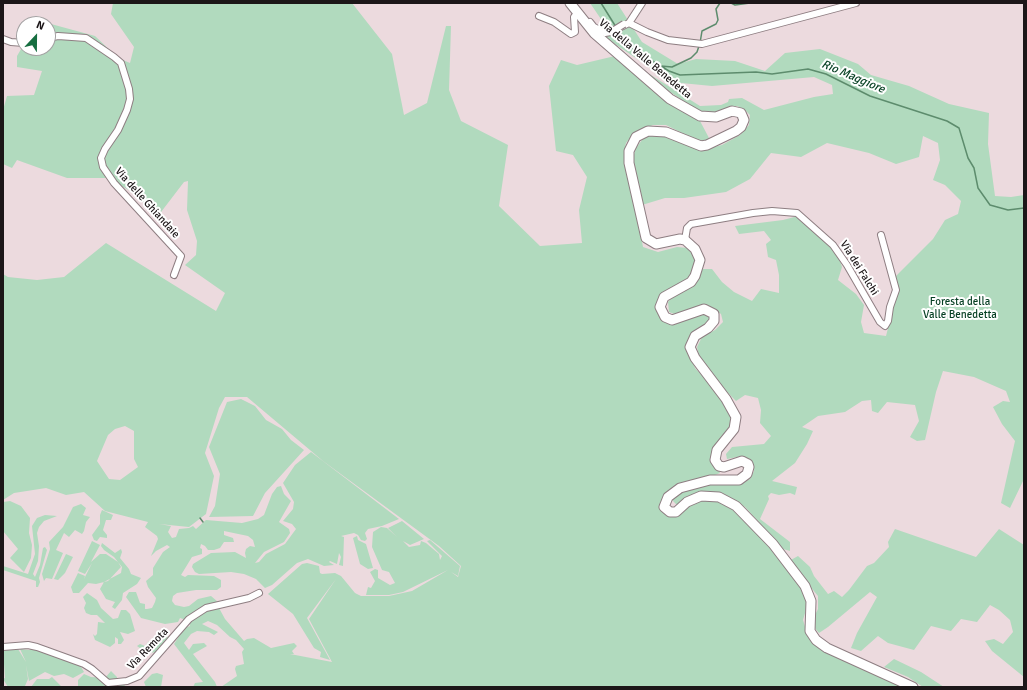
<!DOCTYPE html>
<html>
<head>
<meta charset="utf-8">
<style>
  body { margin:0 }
  #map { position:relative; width:1027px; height:690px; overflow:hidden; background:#ecdade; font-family:Signika,sans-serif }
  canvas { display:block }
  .frame { position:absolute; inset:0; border:4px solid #1c1618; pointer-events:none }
  .north { position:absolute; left:16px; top:16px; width:40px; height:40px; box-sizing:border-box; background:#fff; border:1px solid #a4a2a3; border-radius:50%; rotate:22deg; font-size:11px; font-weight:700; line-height:16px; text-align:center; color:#1c1618 }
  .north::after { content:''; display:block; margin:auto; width:14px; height:18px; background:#166e40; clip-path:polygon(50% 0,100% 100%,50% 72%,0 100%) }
</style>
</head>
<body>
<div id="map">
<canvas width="1027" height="690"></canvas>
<div class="frame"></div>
<div class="north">N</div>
</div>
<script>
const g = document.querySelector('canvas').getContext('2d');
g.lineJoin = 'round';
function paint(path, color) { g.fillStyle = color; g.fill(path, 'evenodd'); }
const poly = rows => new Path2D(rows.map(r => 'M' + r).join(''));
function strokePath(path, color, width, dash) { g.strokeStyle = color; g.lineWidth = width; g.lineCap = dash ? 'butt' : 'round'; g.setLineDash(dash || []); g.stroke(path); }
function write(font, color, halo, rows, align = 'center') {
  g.font = font + ' Signika,sans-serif'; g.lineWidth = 4; g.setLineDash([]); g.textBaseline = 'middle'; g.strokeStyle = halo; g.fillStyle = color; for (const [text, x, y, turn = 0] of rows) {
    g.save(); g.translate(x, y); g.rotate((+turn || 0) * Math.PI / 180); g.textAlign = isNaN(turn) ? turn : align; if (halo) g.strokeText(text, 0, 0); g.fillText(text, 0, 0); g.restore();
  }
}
paint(poly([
  [113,3,352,3,392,54,404,115,427,103,446,26,451,26,449,90,461,121,508,145,499,206,540,246,582,243,579,210,587,177,573,155,556,151,549,86,561,60,577,65,615,56,673,104,700,121,709,138,707,142,692,138,666,125,653,125,634,133,626,143,624,153,624,162,637,215,643,247,658,252,677,247,688,248,695,256,698,263,686,284,665,294,662,319,673,325,701,314,707,315,710,318,709,325,688,349,695,368,718,392,732,412,732,426,714,459,720,473,710,477,684,482,664,496,659,508,667,516,679,513,697,501,706,499,723,502,731,505,770,544,804,589,808,603,803,620,808,636,905,687,223,687,229,685,221,687,237,676,235,669,236,666,244,664,242,652,244,649,236,640,230,637,217,625,208,621,202,624,218,632,214,635,209,632,197,631,191,634,184,643,189,650,193,644,204,643,207,646,193,654,215,682,217,687,193,687,195,683,203,682,174,644,184,628,190,626,189,622,206,610,219,608,225,619,244,641,247,639,254,638,271,648,294,643,297,646,292,651,294,654,290,654,332,662,309,619,336,579,307,618,330,660,320,657,321,652,314,648,293,614,268,594,302,564,307,563,319,566,320,573,322,574,335,573,341,576,355,593,361,596,389,596,412,591,448,570,403,592,389,595,366,595,368,587,371,588,375,581,370,572,375,569,378,570,378,578,390,585,395,583,389,572,382,570,372,547,373,532,381,527,387,528,397,537,388,528,402,521,424,539,410,545,403,541,409,547,420,545,421,541,426,543,439,554,440,560,442,556,427,541,430,540,460,566,458,576,451,572,458,577,461,566,439,546,323,461,247,397,225,397,219,408,205,453,214,476,206,514,189,527,159,524,171,526,168,532,172,538,176,537,179,529,189,528,193,526,196,529,206,520,242,523,258,519,264,515,272,494,277,487,281,486,284,494,291,501,279,522,289,529,290,533,284,542,264,552,255,563,259,562,266,554,285,544,296,529,292,524,283,521,293,509,294,502,283,483,295,465,311,452,399,519,382,526,368,529,365,533,367,539,365,541,361,540,358,535,354,533,341,536,344,537,343,566,339,565,341,557,339,553,337,564,330,561,329,562,334,565,324,566,308,559,297,563,272,585,265,588,256,579,244,574,231,572,199,574,195,572,192,567,193,564,211,553,235,552,246,558,245,553,246,549,250,546,255,547,253,540,248,536,224,531,224,535,233,538,234,542,224,542,220,548,214,550,208,550,205,546,201,544,200,548,202,549,202,554,192,557,181,575,185,577,188,575,214,576,221,580,221,587,217,590,196,590,177,593,173,596,172,601,175,605,184,607,189,606,198,599,211,596,218,602,209,604,186,620,180,618,178,622,165,624,141,618,126,597,129,592,136,592,140,603,145,604,145,609,147,609,152,608,155,602,156,598,148,587,146,581,153,575,153,568,163,552,170,547,167,545,156,551,151,556,158,539,157,536,145,527,148,522,105,511,84,492,66,495,46,488,14,493,3,500,3,274,8,277,37,280,64,277,106,243,216,311,225,293,185,265,196,255,197,241,187,210,188,181,184,182,158,216,132,192,108,178,67,178,17,160,12,168,3,164,3,110,7,96,34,95,42,71,17,67,17,56,24,44,24,48,48,48,48,25,51,24,95,36,118,58,130,63,134,47,111,14],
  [125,426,134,431,134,459,138,467,120,480,109,479,97,461,108,435,115,429],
  [590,3,617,3,642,42,678,64,696,59,735,61,765,71,785,53,820,49,858,64,871,75,909,86,949,104,989,113,988,144,995,196,1011,197,1024,195,1024,479,1010,508,1001,503,1015,441,1002,424,993,407,1003,401,1010,402,1006,391,974,377,943,371,936,392,925,440,917,441,910,437,919,421,915,405,887,402,878,413,872,411,871,400,862,401,845,412,818,416,802,427,813,431,807,444,795,463,772,481,797,487,795,495,790,493,779,495,771,493,768,496,769,499,760,519,790,542,790,551,783,549,745,507,730,498,707,492,700,493,681,504,676,504,673,501,674,496,683,491,713,482,740,484,750,479,754,471,752,463,742,456,727,459,726,454,732,447,764,444,771,436,760,423,761,410,758,398,745,395,736,401,717,382,699,356,697,347,702,337,715,330,723,322,721,314,709,306,692,310,680,316,669,312,668,302,674,295,702,269,712,269,722,282,734,292,752,301,761,289,779,293,779,275,776,260,768,257,766,244,771,240,764,231,739,234,735,226,783,220,802,215,836,248,842,267,838,280,856,294,864,305,861,322,864,333,886,336,897,293,895,277,933,239,945,220,958,214,961,201,945,185,933,180,940,160,938,143,923,136,919,157,896,164,869,153,827,143,801,157,771,153,750,179,726,192,684,198,665,198,642,205,633,158,636,148,642,140,648,135,661,135,706,149,722,145,740,135,749,125,750,115,745,110,737,106,710,114,698,111,660,85,635,65,700,106,721,105,728,102,729,99,742,98,764,110,814,97,833,94,832,85,814,77,712,86,681,83,664,77,603,36,605,25],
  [241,399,255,406,266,420,282,429,291,440,304,450,265,493,253,516,209,517,215,506,220,474,209,447,227,402],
  [10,501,21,506,30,518,29,533,32,545,31,558,24,572,10,558,18,549,3,531,3,502],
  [81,504,86,508,83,515,90,517,86,522,84,531,82,534,75,530,69,537,64,533,56,550,63,553,52,579,46,578,44,581,42,574,50,549,49,542,63,527,73,507],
  [102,510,113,515,111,520,106,520,103,530,107,535,107,538,100,537,97,541,94,540,92,535,100,524,100,515],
  [45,515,57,516,44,521,39,527,37,533,39,546,38,561,33,574,35,577,40,565,43,548,45,547,47,550,39,578,40,582,38,587,36,587,36,581,3,570,3,566,28,574,35,554,32,526,37,518],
  [895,529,976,557,999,529,1024,545,1024,677,992,651,985,641,994,639,1003,644,1013,632,1010,620,999,610,990,605,977,622,961,619,951,631,931,626,914,650,888,643,878,636,861,651,851,648,857,633,877,597,870,592,828,627,819,633,814,627,814,617,818,609,818,596,789,561,798,556,810,567,814,576,828,594,834,591,842,597,849,590,867,566,874,563,889,547,888,542],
  [357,536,358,540,366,544,373,568,368,569,360,564,353,538],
  [92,541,100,545,91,562,100,554,106,554,118,562,121,567,108,581,96,584,88,583,79,593,73,593,71,587,78,573,85,576,84,579,92,563,85,574,78,571],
  [102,543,115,553,121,549,122,552,120,558,129,569,131,574,141,578,137,584,123,593,122,600,115,609,112,607,115,602,106,599,100,589,104,582,121,573,122,567,114,557,104,550,101,546],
  [66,554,73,557,65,573,58,580,54,579],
  [87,593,97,600,101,608,113,619,118,618,121,610,126,610,130,614,135,631,128,634,120,632,124,640,121,644,118,644,118,639,115,637,115,643,110,647,95,640,93,634,95,636,97,634,98,622,105,623,97,615,91,615,86,613,84,608,86,603,83,597],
  [171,635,159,652,147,653,137,646,140,644,145,646,149,641,157,642],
  [31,648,80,665,84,672,73,678,64,674,54,676,45,672,29,681,26,665,28,679,25,686,8,687,3,679,5,678,3,650,18,649,26,662,20,649,30,650],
  [894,659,921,672,944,687,923,687,908,677,884,667],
  [111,671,117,677,117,681,125,685,124,687,78,687,78,680,84,674,91,677,105,678],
  [157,673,163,675,161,687,146,687,144,682,152,674],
  [52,677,62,687,31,687,37,679,49,679]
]), '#b1dabe');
strokePath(poly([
  [601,3,616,27],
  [731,3,735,5,750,3],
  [618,30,634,50,669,71,680,75,756,72,772,74,808,69,826,74,870,96,947,121,959,128,968,158,974,168,978,188,990,205,1008,210,1024,208],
  [700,43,702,31,716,24,718,20,716,9,720,3],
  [661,66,672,67,691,58,697,52,699,46],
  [200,518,203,522]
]), '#5d8c6d', 1.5);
const street = poly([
  [539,16,554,22,571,34,575,32,574,17,577,13],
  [590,22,594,27,605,33,611,32,629,23,647,32,668,40,702,44,856,3],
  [629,23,642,3],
  [48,38,58,36,86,38,114,57,121,63,129,89,130,99,127,110,118,130,105,149,101,158,103,167,114,183,181,256,174,275],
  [3,39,11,42,24,43],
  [685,240,687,228,691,224,753,213,772,211,797,213,833,245,847,265,880,322,885,326,888,321,890,307,896,290,881,235],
  [3,647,28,645,37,647,84,664,92,669,108,683,127,681,139,676,189,619,206,608,249,598,259,593]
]);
const secondary = poly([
  [570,3,594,33,670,99,700,116,716,117,732,111,741,113,744,120,741,127,736,131,707,145,701,146,666,132,648,131,636,137,629,151,629,163,646,238,656,244,680,239,685,240,695,249,700,260,695,276,691,282,664,297,660,307,665,317,672,320,704,309,714,314,714,321,708,328,695,336,690,347,695,358,726,399,736,417,734,429,717,450,715,460,719,466,724,467,742,461,748,464,749,467,747,474,739,480,710,480,680,488,668,497,664,507,670,512,676,512,687,502,701,496,719,497,736,506,773,544,805,586,811,601,810,631,816,640,827,648,913,687]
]);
strokePath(street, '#8e7e82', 8);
strokePath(secondary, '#8e7e82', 11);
strokePath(street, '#fff', 6);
strokePath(secondary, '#fff', 9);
const streetBridge = poly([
  [611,32,624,24]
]);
strokePath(streetBridge, '#8e7e82', 8, []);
strokePath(streetBridge, '#fff', 6);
write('11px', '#1c1618', '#fff', [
  ["Via della Valle Benedetta",645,59,40],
  ["Via delle Ghiandaie",147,203,48],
  ["Via dei Falchi",859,268,58],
  ["Via Remota",148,649,-46]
]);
write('11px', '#063f23', '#fff', [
  ["Foresta della",960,302],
  ["Valle Benedetta",960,315]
]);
write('italic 12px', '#053f22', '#fff', [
  ["Rio Maggiore",853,77,23]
]);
</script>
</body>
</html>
